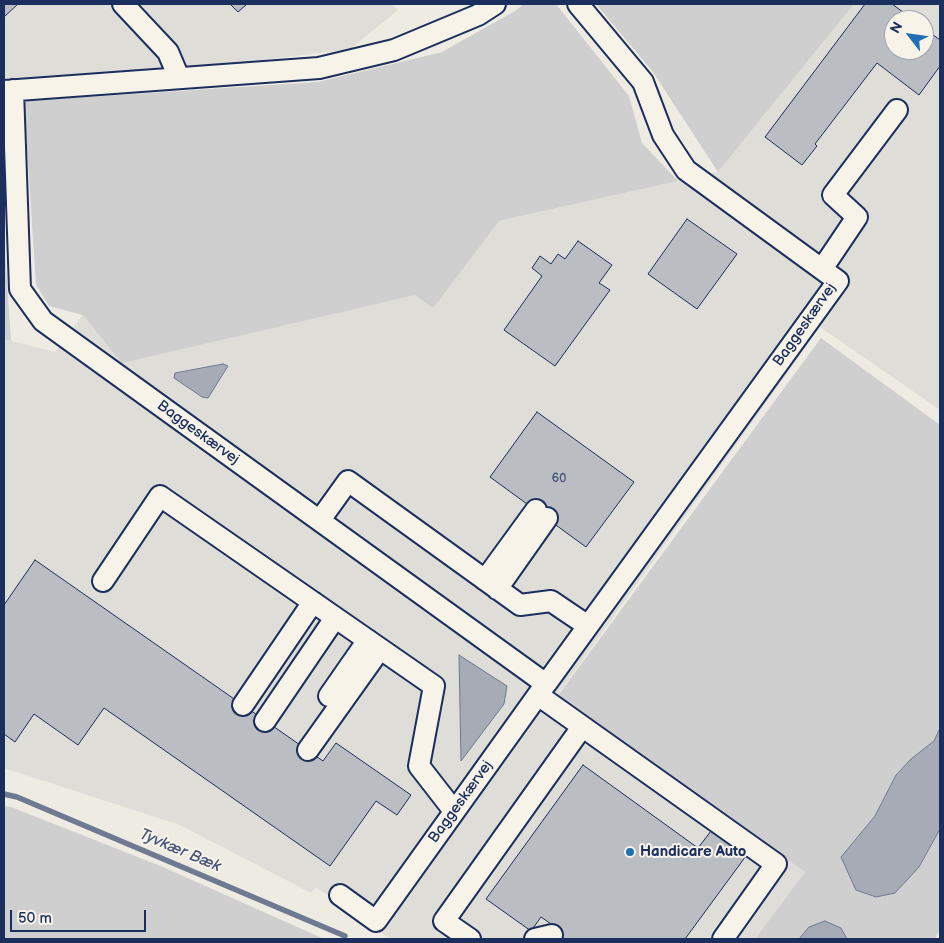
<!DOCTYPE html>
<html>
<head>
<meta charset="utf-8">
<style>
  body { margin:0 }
  #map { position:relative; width:944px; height:943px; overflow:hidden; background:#eeebe2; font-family:"Balsamiq Sans",sans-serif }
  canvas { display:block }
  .frame { position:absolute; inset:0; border:5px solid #1b2f5e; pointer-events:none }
  .north { position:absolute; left:884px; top:10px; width:50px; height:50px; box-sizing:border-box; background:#f7f3e8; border:1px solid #9fa5b1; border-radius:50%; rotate:300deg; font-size:14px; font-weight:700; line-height:20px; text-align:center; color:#1b2f5e }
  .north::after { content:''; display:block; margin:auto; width:18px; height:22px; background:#1f6fb2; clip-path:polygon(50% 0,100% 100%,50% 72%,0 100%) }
  .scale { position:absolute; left:10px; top:910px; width:136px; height:22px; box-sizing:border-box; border:2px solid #1b2f5e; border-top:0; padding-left:6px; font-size:15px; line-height:18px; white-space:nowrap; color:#1b2f5e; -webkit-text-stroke:4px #f7f3e8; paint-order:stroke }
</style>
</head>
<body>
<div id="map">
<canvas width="944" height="943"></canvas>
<div class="frame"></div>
<div class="north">N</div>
<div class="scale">50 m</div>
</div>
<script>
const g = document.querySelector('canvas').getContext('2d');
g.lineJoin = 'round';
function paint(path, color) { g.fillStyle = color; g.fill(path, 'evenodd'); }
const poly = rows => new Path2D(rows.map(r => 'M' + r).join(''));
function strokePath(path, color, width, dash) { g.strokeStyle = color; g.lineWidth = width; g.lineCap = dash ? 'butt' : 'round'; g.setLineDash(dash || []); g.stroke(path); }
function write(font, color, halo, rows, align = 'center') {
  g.font = font + ' "Balsamiq Sans",sans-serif'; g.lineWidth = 4; g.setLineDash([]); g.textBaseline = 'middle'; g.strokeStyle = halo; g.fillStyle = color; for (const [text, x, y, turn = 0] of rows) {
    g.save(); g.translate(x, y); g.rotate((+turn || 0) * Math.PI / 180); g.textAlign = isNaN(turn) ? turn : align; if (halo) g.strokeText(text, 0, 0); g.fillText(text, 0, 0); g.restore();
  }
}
paint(poly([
  [4,4,393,4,398,10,350,49,4,93],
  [854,4,940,4,940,410,820,327,557,696,805,872,755,939,393,939,387,937,316,887,311,893,180,825,4,768,4,339,55,352,83,315,718,172],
  [894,20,924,20,924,50,894,50]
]), '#deddd8');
paint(poly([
  [524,4,556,4,629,96,642,143,678,181,499,221,433,308,415,295,122,363,83,315,49,306,36,285,24,101,318,82,442,52,515,11],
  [596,4,854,4,718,172,653,72],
  [4,239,11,341,4,339],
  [821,338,940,425,940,728,934,741,911,759,896,775,875,816,841,857,919,867,940,829,940,929,935,939,847,939,841,928,809,927,799,939,755,939,805,872,557,697],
  [4,806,11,807,163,867,324,939,4,939]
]), '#cfcfcf');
const water = poly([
  [223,364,228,366,208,398,202,397,174,378,175,373,223,364],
  [459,655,507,686,504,704,461,761,459,655],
  [940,728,940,829,919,867,895,893,876,897,856,890,841,857,875,816,896,775,911,759,934,741,940,728],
  [825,921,841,928,847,939,799,939,809,927,825,921]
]);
paint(water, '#a6abb5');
strokePath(water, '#6e7992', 1);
strokePath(poly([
  [4,794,17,797,345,936]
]), '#6e7992', 5.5);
const building = poly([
  [4,4,18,4,4,17,4,4],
  [230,4,247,4,238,12,230,4],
  [865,4,892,4,914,20,894,20,894,50,924,50,924,28,940,40,940,66,919,95,877,63,815,144,817,146,802,165,765,137,865,4],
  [687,219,737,254,697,309,648,274,687,219],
  [578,241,612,265,599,283,610,290,555,366,504,330,542,276,532,268,540,256,551,264,558,254,565,259,578,241],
  [537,412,634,482,586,547,490,477,537,412],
  [35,560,323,761,336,743,411,795,397,815,376,801,330,866,104,708,78,745,34,714,15,742,4,734,4,605,35,560],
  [583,765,698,848,711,831,746,856,685,939,553,939,551,924,541,917,531,931,486,899,583,765]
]);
paint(building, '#babdc2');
strokePath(building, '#1b2f5e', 1);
const minor = poly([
  [123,4,168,52,179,78],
  [13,90,20,289,43,321,546,684,838,281,686,170,663,135,643,82,578,4],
  [4,91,319,68,394,50,478,15,495,4],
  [822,269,857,217,833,195,897,110],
  [320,520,348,481,520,605,551,601,588,626],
  [485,580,536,510],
  [103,581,160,496,434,686,419,766,454,811],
  [497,589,547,518],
  [538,695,776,864,723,939],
  [329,696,368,640],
  [243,705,313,602],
  [265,721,335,618],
  [308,750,380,649],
  [340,895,376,921,545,685],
  [470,939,444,921,582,727],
  [535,939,552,935]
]);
strokePath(minor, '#1b2f5e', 24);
strokePath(minor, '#f7f3e8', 20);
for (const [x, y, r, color] of [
  [630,852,5,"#1f6fb2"]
]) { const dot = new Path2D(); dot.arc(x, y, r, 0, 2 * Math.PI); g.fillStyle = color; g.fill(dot); strokePath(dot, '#f7f3e8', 2); }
write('12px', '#435277', null, [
  ["60",559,479]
]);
write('15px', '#1b2f5e', '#f7f3e8', [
  ["Baggeskærvej",805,325,-55],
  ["Baggeskærvej",198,433,36],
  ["Baggeskærvej",461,802,-54]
]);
write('bold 15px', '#1b2f5e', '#f7f3e8', [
  ["Handicare Auto",640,852]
], 'left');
write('italic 16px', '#455478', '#f7f3e8', [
  ["Tyvkær Bæk",180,851,23]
]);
</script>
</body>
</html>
